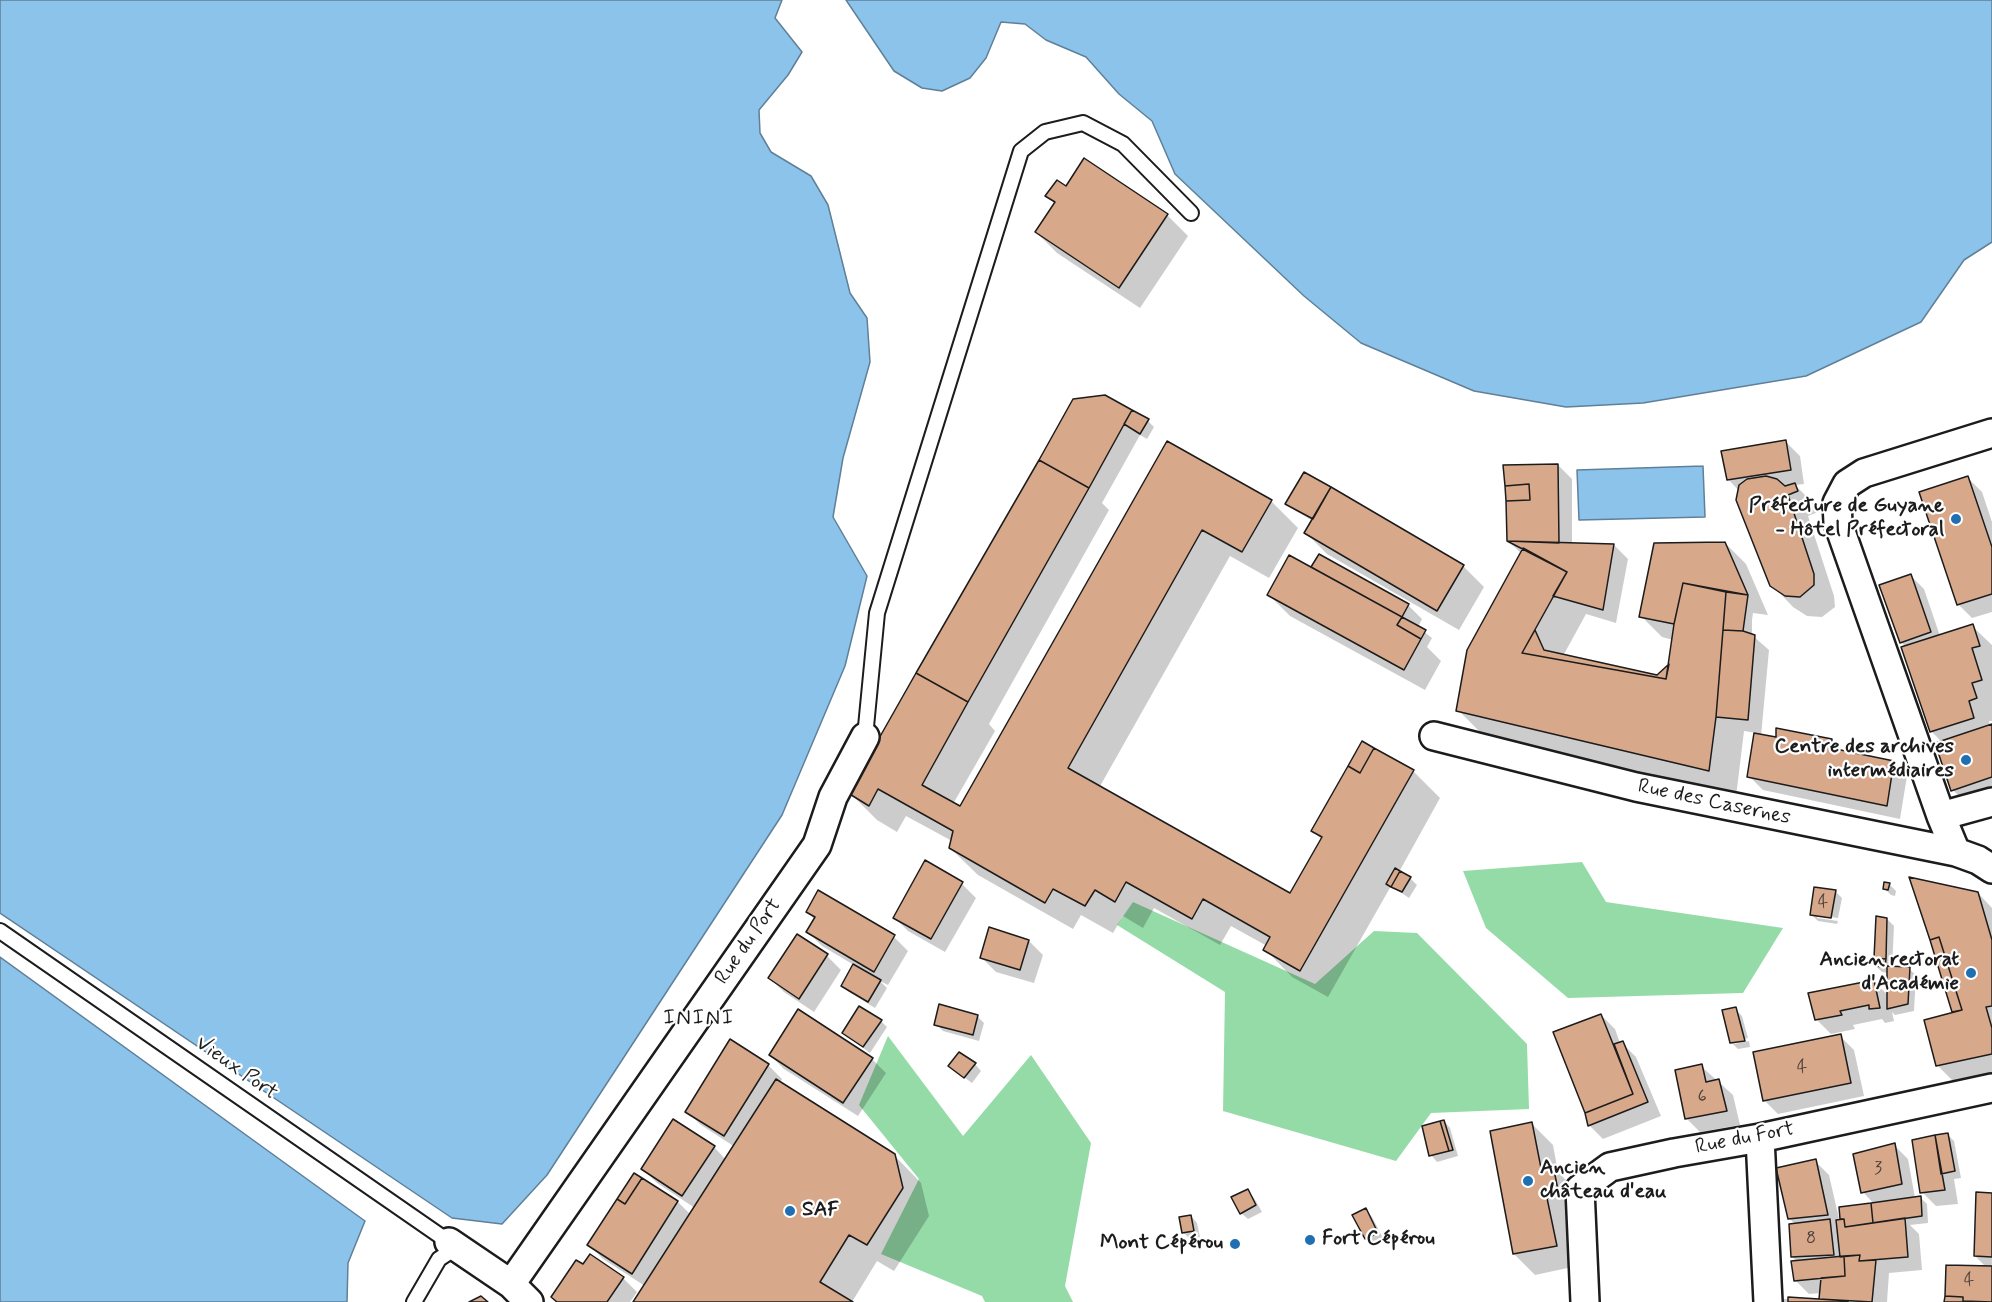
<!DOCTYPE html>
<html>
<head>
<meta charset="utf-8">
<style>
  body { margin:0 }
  canvas { display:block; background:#fff }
</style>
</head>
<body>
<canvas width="1992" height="1302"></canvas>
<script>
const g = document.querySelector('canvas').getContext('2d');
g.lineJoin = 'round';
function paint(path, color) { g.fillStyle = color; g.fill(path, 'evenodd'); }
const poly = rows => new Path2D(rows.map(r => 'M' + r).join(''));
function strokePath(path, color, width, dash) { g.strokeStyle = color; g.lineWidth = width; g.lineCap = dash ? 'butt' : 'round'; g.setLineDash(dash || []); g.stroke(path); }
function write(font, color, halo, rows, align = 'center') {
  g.font = font + ' Mynerve,sans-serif'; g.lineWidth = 4.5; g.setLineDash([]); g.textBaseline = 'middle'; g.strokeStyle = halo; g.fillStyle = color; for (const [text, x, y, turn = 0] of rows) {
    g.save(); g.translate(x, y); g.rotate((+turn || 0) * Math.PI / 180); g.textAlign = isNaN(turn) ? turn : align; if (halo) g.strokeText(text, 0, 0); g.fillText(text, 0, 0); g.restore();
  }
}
paint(poly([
  [1582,862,1606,902,1783,928,1743,993,1568,998,1486,928,1463,871],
  [1133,902,1315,984,1374,931,1417,933,1527,1044,1529,1109,1431,1113,1396,1161,1223,1111,1225,992,1117,925],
  [888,1036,963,1136,1031,1055,1091,1143,1065,1286,1073,1302,985,1302,982,1296,881,1254,919,1179,859,1105]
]), '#95dba8');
const water = poly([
  [0,0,782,0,775,18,802,52,788,75,759,110,760,133,771,152,811,176,828,205,850,293,867,318,870,362,843,458,833,517,867,576,845,666,782,815,547,1175,502,1224,452,1218,0,913,0,0],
  [846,0,1992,0,1992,242,1964,260,1921,322,1806,376,1643,403,1566,407,1474,391,1361,343,1304,296,1175,174,1152,121,1119,94,1086,57,1046,40,1025,24,1001,22,986,58,970,78,942,91,922,88,894,71,846,0],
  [1703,466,1705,517,1579,520,1577,470,1703,466],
  [0,957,365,1221,348,1263,347,1302,0,1302,0,957]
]);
paint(water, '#8cc3eb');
strokePath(water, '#5f8098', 1.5);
paint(poly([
  [1066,188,1167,215,1188,236,1140,308,1057,253,1036,232,1055,204,1047,196],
  [1074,400,1148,421,1154,427,1147,439,1140,435,1102,503,1109,510,989,724,995,731,953,804,961,808,1167,443,1271,501,1298,528,1269,578,1230,556,1099,788,1291,895,1322,840,1313,831,1413,771,1440,798,1399,872,1410,878,1417,885,1409,898,1391,886,1328,997,1292,977,1265,949,1267,946,1231,926,1220,945,1154,908,1143,928,1123,916,1113,933,1081,915,1073,929,978,875,950,848,952,841,906,816,897,832,877,820,850,793],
  [1786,442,1800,456,1804,484,1795,485,1816,506,1818,512,1808,516,1834,596,1835,607,1822,617,1807,616,1793,607,1772,585,1739,491,1728,479],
  [1558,465,1572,479,1572,545,1614,545,1628,559,1616,623,1586,614,1563,656,1653,678,1669,666,1673,640,1662,637,1641,616,1725,543,1746,564,1768,615,1753,613,1752,620,1752,635,1769,650,1761,736,1777,739,1832,740,1844,752,1893,762,1907,776,1900,819,1763,790,1749,776,1756,733,1744,731,1736,797,1485,737,1458,710,1522,554,1508,541],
  [1968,478,1982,492,1992,522,1992,612,1972,618,1958,604],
  [1287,503,1463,566,1484,587,1459,630,1327,554,1306,533,1313,521,1294,510],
  [1319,556,1408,605,1422,619,1418,627,1432,638,1427,647,1441,661,1425,690,1290,616,1269,595,1318,571,1313,567],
  [1910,575,1924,589,1940,636,1972,626,1992,645,1992,721,1989,721,1990,726,1992,725,1992,796,1967,804,1953,790,1943,743,1931,731,1906,647,1901,642],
  [925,862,962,884,976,898,945,952,908,931,894,917],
  [1912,879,1978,893,1992,908,1992,1087,1964,1092,1937,1065,1954,1013],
  [1889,884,1896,891,1895,896,1891,895,1885,889],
  [1835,891,1842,898,1838,918,1817,915,1817,918,1838,921,1837,924,1818,921,1812,915],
  [819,892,894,937,908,951,888,985,880,981,887,988,875,1008,849,992,842,986,854,965,822,946,808,932,815,920,807,912],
  [1887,919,1894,926,1892,968,1909,969,1916,975,1914,1011,1895,1015,1892,1012,1894,1021,1885,1023,1882,1019,1853,1025,1855,1029,1831,1034,1817,1020,1874,982,1889,996,1889,973,1882,972,1875,965],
  [1029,941,1043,955,1034,983,996,972,982,958],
  [827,956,841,970,814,1012,784,992,770,978],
  [1735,1009,1742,1016,1748,1038,1734,1041,1734,1044,1749,1041,1750,1047,1738,1049,1731,1042],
  [1601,1015,1615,1029,1620,1043,1622,1043,1636,1057,1661,1116,1603,1139,1589,1125],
  [977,1016,984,1023,979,1041,943,1031,936,1024],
  [881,1021,887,1027,870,1053,844,1033],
  [1840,1036,1854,1050,1864,1096,1778,1114,1764,1100],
  [731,1041,768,1065,782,1079,780,1083,894,1155,921,1183,929,1216,894,1271,877,1261,852,1302,635,1302,645,1286,603,1259,589,1245,641,1179,678,1202,691,1215,695,1208,657,1183,643,1169,714,1147,726,1160,735,1147,701,1125,687,1112],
  [770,1055,872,1059,886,1073,858,1116,784,1069],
  [975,1064,981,1071,972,1083,957,1072],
  [1701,1066,1733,1095,1740,1125,1700,1132,1686,1118],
  [1444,1121,1450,1128,1458,1156,1437,1162,1431,1155],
  [1532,1124,1553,1145,1558,1172,1573,1187,1579,1216,1568,1219,1577,1266,1535,1275,1514,1254],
  [1948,1135,1954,1141,1961,1178,1954,1179,1958,1204,1936,1206,1922,1192],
  [1894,1145,1908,1159,1915,1198,1920,1197,1927,1204,1928,1223,1910,1225,1919,1234,1922,1270,1889,1273,1887,1302,1782,1302,1783,1299,1820,1301,1821,1293,1809,1294,1795,1280,1798,1262,1792,1257,1796,1225,1789,1218,1815,1161,1829,1175,1840,1223,1844,1220,1842,1218,1874,1204,1863,1192],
  [1247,1191,1254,1198,1262,1212,1248,1219,1241,1213],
  [1992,1194,1992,1302,1946,1302,1987,1268,1975,1256],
  [1366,1210,1372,1217,1384,1240,1373,1245,1366,1238],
  [1191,1216,1197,1223,1200,1237,1190,1239,1183,1232],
  [590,1256,623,1278,637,1292,630,1302,557,1302]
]), '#0003');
const building = poly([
  [1084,158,1168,214,1119,288,1035,232,1055,202,1045,196,1057,180,1066,186,1084,158],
  [1105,395,1132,410,1089,488,1039,460,1073,399,1105,395],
  [1132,410,1149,419,1140,434,1124,424,1132,410],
  [1786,440,1791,470,1727,480,1721,451,1786,440],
  [1167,441,1272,500,1242,552,1202,530,1068,768,1290,893,1322,837,1311,831,1348,766,1360,773,1374,748,1414,770,1300,971,1263,950,1270,937,1203,899,1192,919,1126,882,1115,902,1095,890,1085,906,1053,889,1045,903,949,848,953,831,878,789,869,806,848,793,916,673,968,702,922,785,960,806,1167,441],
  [1039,460,1089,488,968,702,916,673,1039,460],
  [1558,464,1559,543,1507,541,1506,501,1530,500,1529,484,1505,486,1503,465,1558,464],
  [1304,472,1331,487,1313,519,1285,504,1304,472],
  [1766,476,1777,479,1785,486,1795,483,1798,491,1788,495,1814,574,1814,585,1800,597,1785,596,1770,586,1736,500,1739,485,1747,479,1766,476],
  [1968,476,1992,547,1992,594,1957,605,1919,492,1968,476],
  [1529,484,1530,500,1506,501,1505,486,1529,484],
  [1331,487,1464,565,1437,611,1304,533,1331,487],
  [1507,541,1614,544,1603,610,1553,596,1567,572,1507,541],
  [1725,542,1748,595,1683,583,1674,624,1639,617,1654,543,1725,542],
  [1523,548,1567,572,1522,653,1666,679,1674,624,1683,583,1726,592,1716,717,1709,771,1456,711,1467,650,1523,548],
  [1319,554,1409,604,1402,617,1311,567,1319,554],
  [1289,555,1402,617,1397,625,1421,639,1404,670,1267,595,1289,555],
  [1911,574,1931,632,1900,643,1879,585,1911,574],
  [1726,592,1748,595,1743,631,1723,630,1726,592],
  [1402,617,1426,630,1421,639,1397,625,1402,617],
  [1973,624,1980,646,1972,648,1982,680,1972,683,1977,698,1969,701,1974,718,1930,732,1901,647,1973,624],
  [1535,630,1544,650,1657,675,1669,664,1666,679,1522,653,1535,630],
  [1723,630,1743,631,1755,635,1748,720,1716,717,1723,630],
  [1992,724,1992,777,1951,791,1935,743,1992,724],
  [1776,728,1832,739,1831,748,1894,761,1887,806,1747,777,1754,733,1776,737,1776,728],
  [1362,741,1374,748,1360,773,1348,766,1362,741],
  [925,860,963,882,931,939,893,918,925,860],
  [1395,868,1400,871,1391,887,1386,884,1395,868],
  [1400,871,1411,877,1402,892,1391,887,1400,871],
  [1909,877,1978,892,1992,940,1992,1006,1986,1007,1992,1028,1992,1054,1936,1066,1924,1020,1962,1010,1939,937,1930,940,1909,877],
  [1884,882,1890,883,1888,890,1883,889,1884,882],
  [1814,887,1836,890,1831,918,1810,915,1814,887],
  [818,890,895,935,874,972,806,932,815,917,806,912,818,890],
  [1876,916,1887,918,1886,959,1874,958,1876,916],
  [989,927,1029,940,1020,970,980,958,989,927],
  [797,934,828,954,799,999,768,978,797,934],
  [1939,937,1962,1010,1952,1012,1930,940,1939,937],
  [1874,958,1886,959,1885,967,1874,966,1874,958],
  [853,964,881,980,868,1002,841,986,853,964],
  [1887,966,1910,967,1908,1004,1887,1009,1887,966],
  [1874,980,1880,1008,1869,1009,1869,1005,1840,1011,1842,1015,1815,1020,1808,993,1874,980],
  [939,1004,978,1015,973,1035,934,1025,939,1004],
  [859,1006,882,1020,863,1047,842,1033,859,1006],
  [1736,1007,1745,1041,1730,1043,1722,1010,1736,1007],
  [798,1009,873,1058,843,1103,769,1055,798,1009],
  [1601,1014,1633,1094,1585,1113,1553,1032,1601,1014],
  [1841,1034,1851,1083,1763,1101,1753,1052,1841,1034],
  [730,1039,769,1064,724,1136,685,1112,730,1039],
  [1623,1041,1648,1102,1588,1126,1585,1113,1633,1094,1614,1044,1623,1041],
  [959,1052,976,1063,964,1078,948,1066,959,1052],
  [1702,1064,1706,1082,1719,1079,1727,1111,1685,1119,1675,1070,1702,1064],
  [776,1079,895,1154,903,1188,867,1245,849,1235,820,1282,853,1302,633,1302,776,1079],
  [673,1119,715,1146,682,1196,641,1169,673,1119],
  [1444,1120,1453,1150,1449,1151,1440,1121,1444,1120],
  [1440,1121,1449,1151,1429,1156,1422,1126,1440,1121],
  [1532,1122,1541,1168,1553,1165,1559,1195,1547,1198,1557,1246,1513,1254,1490,1131,1532,1122],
  [1948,1133,1955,1171,1941,1174,1935,1135,1948,1133],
  [1935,1135,1945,1190,1920,1193,1912,1140,1935,1135],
  [1895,1143,1902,1184,1861,1193,1853,1154,1895,1143],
  [1816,1159,1828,1215,1788,1219,1776,1168,1816,1159],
  [634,1173,642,1178,625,1204,617,1199,634,1173],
  [642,1178,678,1201,632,1274,587,1245,617,1199,625,1204,642,1178],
  [1248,1189,1256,1205,1240,1214,1231,1197,1248,1189],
  [1976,1192,1992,1193,1992,1257,1974,1256,1976,1192],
  [1921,1196,1922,1216,1873,1223,1871,1203,1921,1196],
  [1871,1203,1873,1223,1845,1227,1844,1219,1840,1219,1839,1207,1871,1203],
  [1366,1208,1378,1233,1365,1239,1352,1215,1366,1208],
  [1191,1215,1194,1231,1182,1233,1179,1217,1191,1215],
  [1905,1218,1908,1257,1859,1261,1860,1255,1840,1257,1836,1220,1844,1219,1845,1227,1905,1218],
  [1830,1219,1834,1255,1791,1257,1789,1224,1830,1219],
  [590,1254,624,1277,607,1302,557,1302,551,1297,576,1260,583,1264,590,1254],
  [1860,1255,1859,1261,1876,1260,1872,1302,1819,1299,1821,1278,1845,1276,1844,1256,1860,1255],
  [1844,1256,1845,1276,1794,1281,1791,1261,1844,1256],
  [1946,1265,1992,1266,1992,1302,1963,1301,1963,1297,1945,1296,1946,1265],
  [481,1296,488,1302,469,1302,481,1296],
  [1945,1296,1963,1297,1963,1301,1979,1302,1944,1302,1945,1296],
  [1788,1297,1819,1299,1848,1301,1848,1302,1788,1302,1788,1297]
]);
paint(building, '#d8a88a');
strokePath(building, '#1c1c1c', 1.5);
const service = poly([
  [865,737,877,613,1021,151,1045,132,1083,123,1123,144,1191,213],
  [0,931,449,1242],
  [414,1302,439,1259,457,1247]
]);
const minor = poly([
  [1434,736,1636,787,1956,852,1978,860,1992,869],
  [1941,816,1992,802],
  [1956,852,1941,816,1838,523,1837,503,1847,484,1864,473,1992,433],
  [1760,1138,1768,1302],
  [449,1242,511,1284,529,1302],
  [511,1284,817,845,833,797,865,737],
  [1585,1302,1580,1189,1610,1167,1674,1153,1760,1138,1992,1088]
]);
strokePath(service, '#1c1c1c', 18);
strokePath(minor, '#1c1c1c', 32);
strokePath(service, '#fff', 14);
strokePath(minor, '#fff', 27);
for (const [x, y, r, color] of [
  [1956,519,6,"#1f6fb2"],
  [1966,760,6,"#1f6fb2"],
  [1971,973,6,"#1f6fb2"],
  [1528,1181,6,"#1f6fb2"],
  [790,1211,6,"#1f6fb2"],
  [1310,1240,6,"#1f6fb2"],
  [1235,1244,6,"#1f6fb2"]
]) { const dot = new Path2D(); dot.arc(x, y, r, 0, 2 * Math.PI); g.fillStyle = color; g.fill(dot); strokePath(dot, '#fff', 2); }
write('18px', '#4b3f38', null, [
  ["4",1823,903],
  ["4",1802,1068],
  ["6",1702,1097],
  ["3",1878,1169],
  ["8",1811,1239],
  ["4",1969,1281]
]);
write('bold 21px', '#1c1c1c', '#fff', [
  ["Préfecture de Guyane",1944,507],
  ["- Hôtel Préfectoral",1944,531],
  ["Centre des archives",1954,748],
  ["intermédiaires",1954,772],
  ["Ancien rectorat",1959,961],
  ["d'Académie",1959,985],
  ["Ancien",1540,1169,"left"],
  ["château d'eau",1540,1193,"left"],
  ["SAF",802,1211,"left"],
  ["Fort Cépérou",1322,1240,"left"],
  ["Mont Cépérou",1223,1244]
], 'right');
write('21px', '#1c1c1c', '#fff', [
  ["Rue des Casernes",1714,803,12],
  ["Rue du Port",749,942,-55],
  ["Vieux Port",236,1069,35],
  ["Rue du Fort",1745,1139,-11]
]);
g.letterSpacing = '1.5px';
write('22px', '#1c1c1c', '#fff', [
  ["ININI",699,1019]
]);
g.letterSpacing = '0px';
</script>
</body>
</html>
